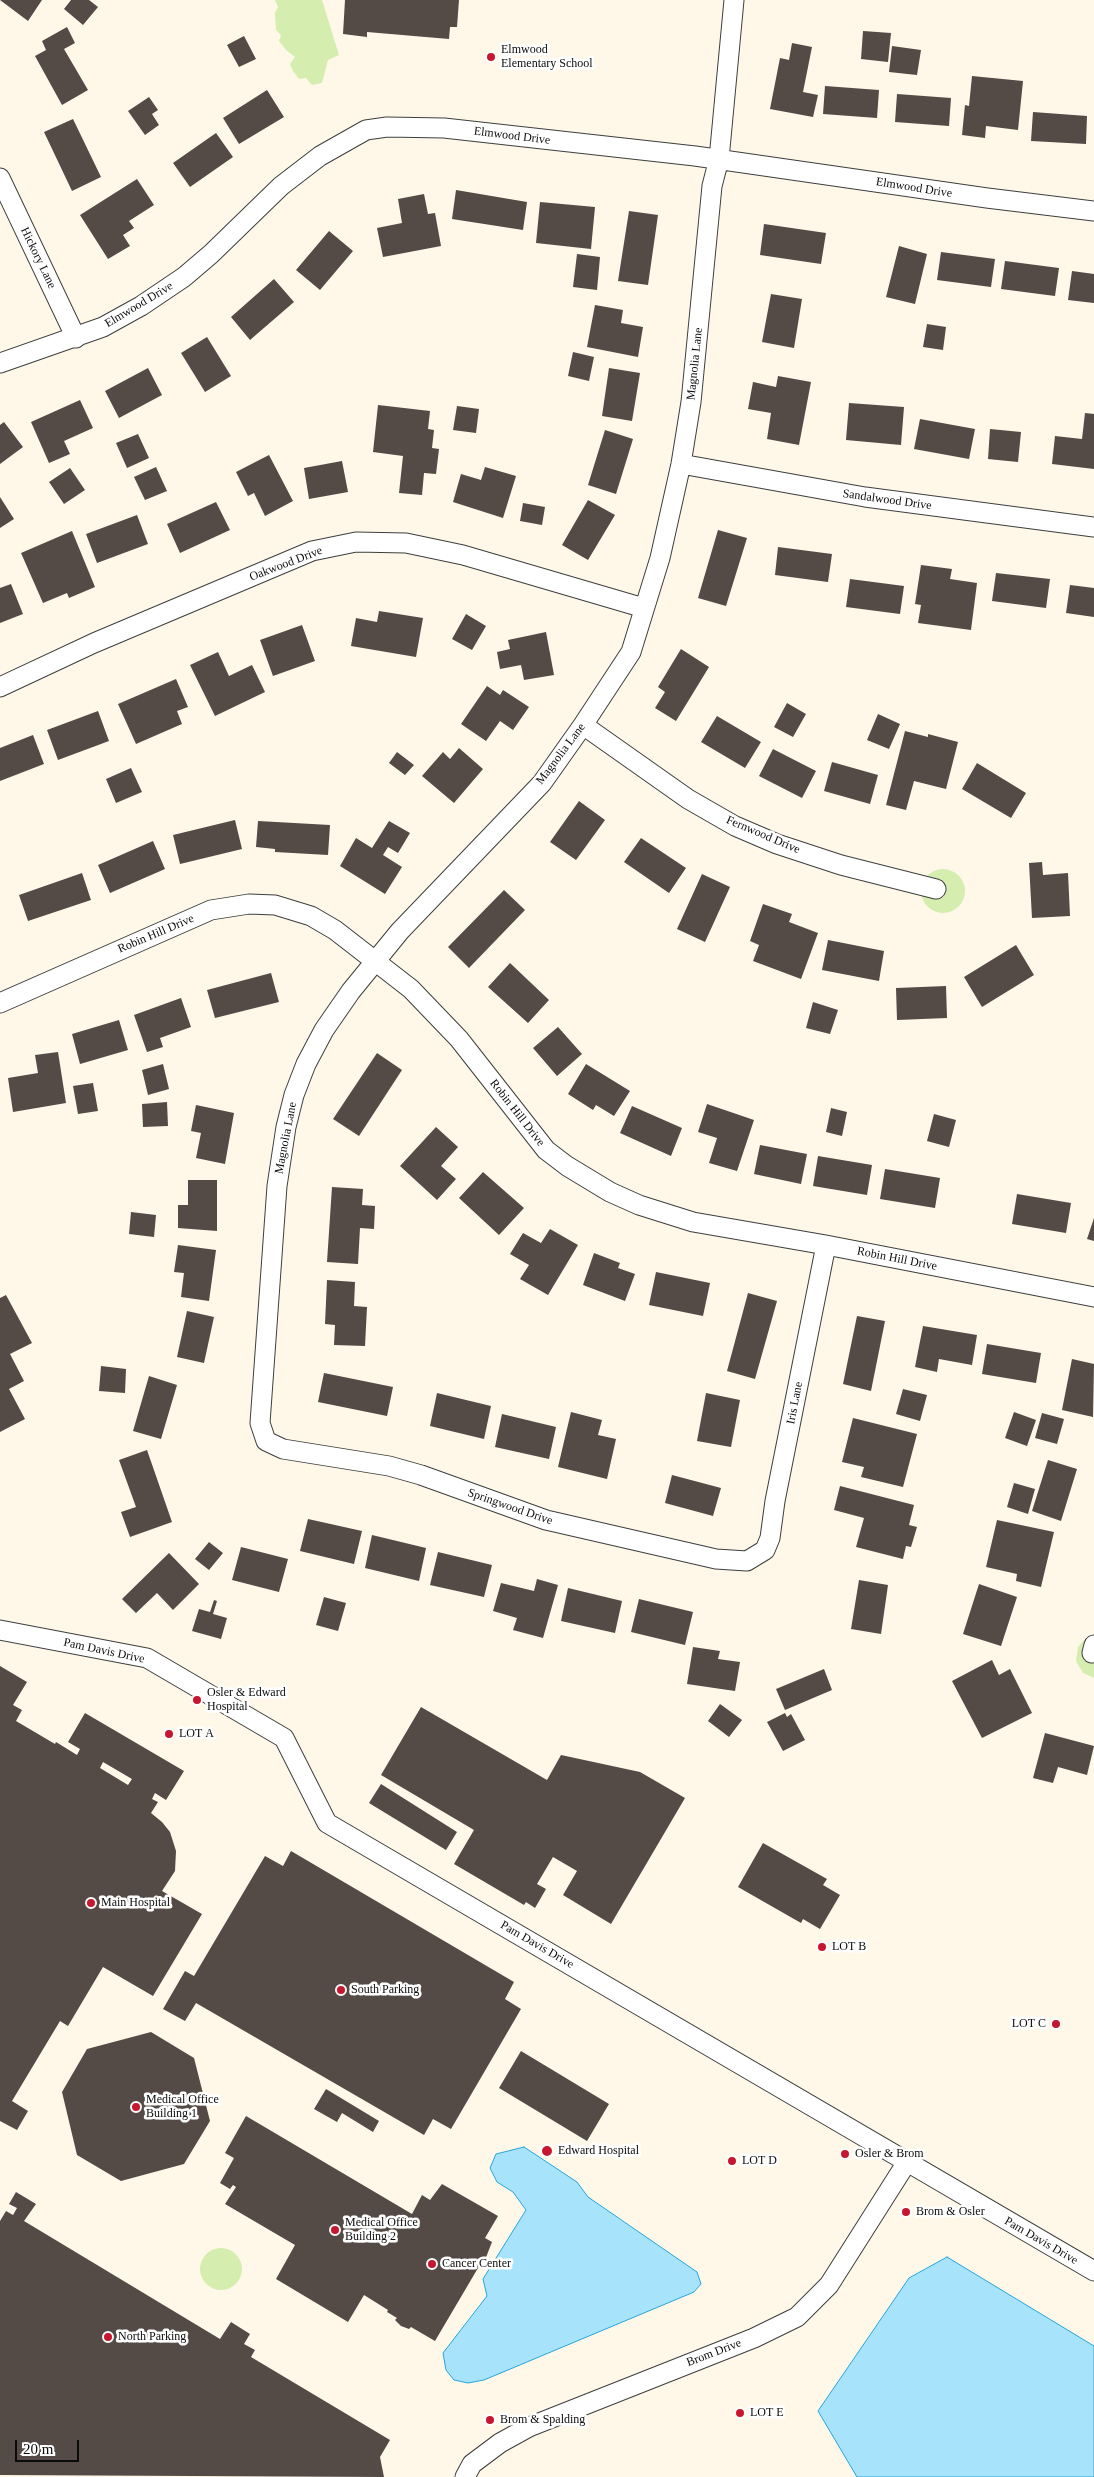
<!DOCTYPE html>
<html>
<head>
<meta charset="utf-8">
<style>
  body { margin:0 }
  #map { position:relative; width:1094px; height:2477px; overflow:hidden; background:#fff8e9; font-family:"Times New Roman",serif }
  canvas { display:block }
  .scale { position:absolute; left:15px; top:2440px; width:64px; height:22px; box-sizing:border-box; border:2px solid #0b0b0b; border-top:0; padding-left:6px; font-size:15px; line-height:18px; white-space:nowrap; color:#0b0b0b; -webkit-text-stroke:4px #fff; paint-order:stroke }
</style>
</head>
<body>
<div id="map">
<canvas width="1094" height="2477"></canvas>
<div class="scale">20 m</div>
</div>
<script>
const g = document.querySelector('canvas').getContext('2d');
g.lineJoin = 'round';
function paint(path, color) { g.fillStyle = color; g.fill(path, 'evenodd'); }
const poly = rows => new Path2D(rows.map(r => 'M' + r).join(''));
function strokePath(path, color, width, dash) { g.strokeStyle = color; g.lineWidth = width; g.lineCap = dash ? 'butt' : 'round'; g.setLineDash(dash || []); g.stroke(path); }
function write(font, color, halo, rows, align = 'center') {
  g.font = font + ' "Times New Roman",serif'; g.lineWidth = 5; g.setLineDash([]); g.textBaseline = 'middle'; g.strokeStyle = halo; g.fillStyle = color; for (const [text, x, y, turn = 0] of rows) {
    g.save(); g.translate(x, y); g.rotate((+turn || 0) * Math.PI / 180); g.textAlign = isNaN(turn) ? turn : align; if (halo) g.strokeText(text, 0, 0); g.fillText(text, 0, 0); g.restore();
  }
}
paint(poly([
  [275,0,322,0,339,55,328,60,322,83,312,85,306,78,299,79,293,71,290,64,295,57,286,50,279,41,281,35,276,30,275,13,278,7],
  '921 891a22 22 0 1 1 44 0a22 22 0 1 1-44 0Z',
  [1094,1636,1094,1678,1083,1673,1076,1661,1078,1647,1083,1641],
  '200 2269a21 21 0 1 1 42 0a21 21 0 1 1-42 0Z'
]), '#d5edaf');
const water = poly([
  [524,2147,577,2182,588,2197,697,2272,701,2284,694,2292,484,2380,468,2383,454,2380,446,2370,443,2353,487,2296,483,2279,526,2210,513,2192,497,2182,490,2168,496,2154,524,2147],
  [947,2257,1094,2346,1094,2477,857,2477,818,2411,909,2278,947,2257]
]);
paint(water, '#a7e4fc');
strokePath(water, '#27a4da', 1);
paint(poly([
  [0,0,42,0,28,21],
  [71,0,89,0,98,7,83,25,64,9],
  [345,0,459,0,457,27,450,27,449,39,367,32,367,37,343,34],
  [67,27,75,43,64,49,88,90,62,105,35,56,46,50,42,41],
  [863,31,891,33,888,62,861,59],
  [244,36,256,59,239,67,227,45],
  [792,43,812,47,803,92,818,95,813,117,770,109,780,58,789,60],
  [892,46,921,50,917,75,889,72],
  [972,76,1023,81,1018,130,986,126,985,138,962,135,965,105,969,106],
  [825,86,879,90,877,118,823,114],
  [267,90,284,117,239,144,223,118],
  [897,94,951,98,949,126,895,122],
  [149,97,158,110,152,114,159,125,145,135,128,111],
  [1033,112,1087,116,1086,144,1031,141],
  [73,119,101,177,72,191,44,132],
  [216,133,233,157,190,187,173,163],
  [137,179,154,205,129,221,134,228,123,235,130,246,108,259,80,215],
  [456,190,527,202,523,230,452,219],
  [424,194,428,214,435,213,441,246,383,257,377,228,402,223,398,199],
  [540,202,595,207,591,249,536,243],
  [629,211,658,215,648,285,618,281],
  [764,224,826,233,821,264,760,255],
  [329,231,353,251,320,290,296,270],
  [899,246,927,254,915,304,886,297],
  [941,252,995,259,991,287,937,280],
  [577,254,600,257,597,290,573,287],
  [1005,261,1059,268,1055,296,1001,289],
  [1072,271,1094,274,1094,303,1068,300],
  [274,279,294,302,250,340,231,317],
  [771,294,802,299,794,348,762,342],
  [595,305,623,310,621,323,643,327,638,357,587,347],
  [927,324,946,327,943,350,923,347],
  [207,337,231,376,205,392,181,353],
  [573,352,594,357,589,381,568,376],
  [148,368,162,395,119,418,105,391],
  [609,368,640,373,632,421,602,416],
  [778,376,811,382,799,445,767,439,771,413,748,409,753,382,776,387],
  [80,400,93,428,64,441,70,454,49,463,31,422],
  [849,403,904,407,901,445,846,440],
  [378,405,430,411,428,429,434,430,432,448,439,449,436,474,424,473,422,495,399,493,403,456,373,452],
  [457,406,479,409,476,433,453,430],
  [1085,413,1094,414,1094,469,1052,464,1055,436,1082,439],
  [920,419,975,429,969,459,914,449],
  [4,422,23,447,0,464,0,425],
  [990,429,1021,432,1018,462,988,459],
  [605,430,633,439,616,494,588,485],
  [138,434,149,458,127,468,116,443],
  [269,455,293,501,265,516,254,493,248,496,236,472],
  [342,461,348,492,309,499,304,468],
  [156,467,167,491,145,500,134,477],
  [485,467,516,476,503,518,453,502,461,474,481,480],
  [70,468,85,490,64,504,49,482],
  [0,497,14,519,0,528],
  [588,500,615,515,588,560,562,545],
  [216,502,230,530,180,553,167,524],
  [523,503,545,507,542,525,520,521],
  [137,515,148,544,97,563,86,534],
  [718,530,747,538,726,606,698,598],
  [72,531,95,587,69,598,67,593,43,603,21,553],
  [778,547,832,554,828,582,775,575],
  [921,565,952,569,950,579,977,583,971,630,918,623,921,605,915,604],
  [996,573,1050,579,1046,608,992,601],
  [850,579,904,586,900,614,846,607],
  [11,584,23,614,0,623,0,588],
  [1070,585,1094,588,1094,617,1066,613],
  [379,611,423,618,416,657,351,646,356,618,377,622],
  [466,614,486,626,472,650,452,639],
  [302,625,315,661,273,676,260,640],
  [546,632,554,675,524,680,521,665,500,669,497,652,510,649,508,640],
  [681,649,709,667,676,721,655,708,665,692,658,687],
  [218,652,229,676,252,665,265,692,215,716,190,665],
  [176,679,188,707,177,711,182,724,136,744,118,704],
  [487,686,500,695,503,690,529,707,513,730,500,721,486,741,461,724],
  [787,703,806,714,793,737,774,727],
  [98,711,109,741,58,760,47,730],
  [878,714,900,724,889,749,867,740],
  [717,716,761,742,745,768,701,742],
  [905,731,928,737,928,734,958,742,946,789,914,781,906,810,886,805],
  [33,735,44,764,0,781,0,748],
  [459,748,483,769,454,803,422,776,443,752,450,759],
  [773,749,816,771,802,798,759,776],
  [397,752,414,765,405,775,389,763],
  [832,762,878,775,870,804,824,791],
  [977,763,1026,793,1011,818,962,789],
  [131,768,142,792,116,803,106,779],
  [579,801,605,820,576,860,550,842],
  [235,820,242,849,180,864,173,835],
  [258,821,330,825,328,855,275,852,275,849,256,847],
  [389,821,410,833,398,853,388,847,383,855,402,867,385,894,340,866,356,838,372,848],
  [641,838,686,868,669,893,624,862],
  [153,841,165,869,110,893,98,865],
  [1042,862,1043,875,1068,873,1070,916,1032,918,1029,863],
  [82,873,91,900,28,921,19,895],
  [702,874,730,887,705,942,677,929],
  [504,890,525,910,469,968,448,947],
  [763,904,792,914,789,922,818,933,801,979,753,961,759,945,750,941],
  [828,940,884,951,879,981,822,970],
  [1016,945,1034,975,982,1007,964,977],
  [510,963,549,1000,528,1023,488,987],
  [271,973,279,1002,215,1018,207,990],
  [946,986,947,1018,897,1020,896,988],
  [181,998,191,1027,160,1038,163,1047,147,1052,134,1015],
  [813,1002,838,1010,830,1034,806,1028],
  [119,1020,128,1050,80,1064,72,1034],
  [558,1027,582,1054,557,1076,533,1048],
  [58,1052,66,1103,13,1112,8,1078,38,1073,35,1055],
  [377,1053,402,1070,359,1136,333,1119],
  [163,1064,169,1089,148,1095,142,1070],
  [586,1064,630,1091,614,1116,596,1105,593,1110,568,1094],
  [93,1083,98,1111,78,1114,73,1086],
  [167,1102,168,1126,143,1127,142,1104],
  [707,1104,754,1120,737,1171,709,1163,717,1138,698,1132],
  [196,1105,234,1113,225,1164,196,1158,201,1133,191,1131],
  [632,1106,682,1128,671,1156,620,1133],
  [831,1108,847,1112,842,1136,826,1132],
  [934,1114,956,1120,949,1147,927,1141],
  [436,1127,458,1147,441,1166,456,1179,437,1200,400,1166],
  [760,1145,807,1154,801,1184,754,1174],
  [818,1156,872,1165,867,1195,813,1186],
  [885,1169,940,1178,935,1208,880,1199],
  [483,1172,524,1208,499,1235,459,1198],
  [188,1180,217,1180,217,1231,178,1228,178,1205,188,1205],
  [332,1187,363,1189,362,1205,375,1206,374,1229,360,1228,358,1264,327,1262],
  [1017,1194,1071,1203,1066,1233,1012,1224],
  [131,1212,156,1215,154,1237,129,1234],
  [1094,1218,1094,1241,1087,1239],
  [550,1229,578,1245,548,1295,520,1279,529,1265,510,1254,523,1233,541,1243],
  [178,1245,216,1250,209,1301,181,1297,184,1273,174,1272],
  [594,1253,620,1263,618,1268,635,1274,625,1301,583,1285],
  [656,1272,710,1283,703,1316,649,1305],
  [327,1280,355,1282,354,1306,367,1307,365,1346,334,1345,335,1325,325,1324],
  [748,1293,777,1301,755,1379,727,1371],
  [6,1295,32,1343,10,1354,24,1381,9,1389,25,1419,0,1432,0,1298],
  [187,1311,214,1317,204,1363,177,1357],
  [857,1316,885,1321,871,1391,843,1384],
  [923,1326,977,1335,972,1365,939,1359,937,1372,915,1367],
  [987,1344,1041,1353,1036,1383,982,1374],
  [1072,1359,1094,1364,1093,1417,1062,1410],
  [101,1366,126,1369,125,1393,99,1391],
  [324,1373,393,1387,387,1416,318,1402],
  [149,1376,177,1385,161,1439,133,1431],
  [903,1389,927,1395,920,1421,896,1414],
  [437,1393,491,1406,484,1439,430,1426],
  [706,1393,740,1400,731,1447,697,1441],
  [571,1412,602,1420,598,1435,616,1439,607,1479,558,1467],
  [1014,1412,1036,1420,1027,1446,1005,1438],
  [1042,1413,1064,1419,1057,1444,1035,1438],
  [502,1414,556,1427,549,1459,495,1447],
  [853,1418,917,1434,903,1487,861,1477,864,1467,842,1462],
  [147,1450,172,1522,130,1537,121,1512,136,1507,119,1460],
  [1048,1460,1077,1469,1061,1521,1032,1511],
  [672,1475,721,1488,713,1516,665,1503],
  [1014,1483,1035,1489,1028,1514,1007,1507],
  [840,1486,914,1505,909,1525,917,1527,911,1547,906,1546,903,1559,856,1547,864,1518,834,1510],
  [308,1519,362,1531,354,1564,300,1551],
  [997,1520,1054,1532,1041,1587,1016,1581,1017,1574,986,1567],
  [372,1535,426,1548,419,1581,365,1568],
  [209,1542,223,1553,209,1570,195,1559],
  [241,1547,288,1559,279,1592,232,1580],
  [438,1552,492,1565,484,1597,430,1585],
  [169,1553,199,1584,173,1610,157,1593,136,1613,122,1599],
  [537,1579,558,1585,543,1638,513,1630,517,1618,493,1611,501,1583,534,1591],
  [859,1580,888,1585,881,1634,851,1629],
  [979,1584,1017,1597,1001,1646,963,1634],
  [568,1588,622,1601,615,1633,561,1621],
  [324,1597,346,1603,338,1631,316,1625],
  [639,1599,693,1612,685,1645,631,1632],
  [214,1600,217,1601,213,1614,227,1618,221,1639,192,1631,199,1609,210,1612],
  [693,1647,720,1651,718,1659,740,1662,735,1691,687,1684],
  [992,1660,999,1675,1010,1669,1032,1713,982,1738,952,1681],
  [0,1666,27,1682,13,1705,22,1710,16,1721,55,1744,56,1742,77,1755,80,1749,68,1742,85,1713,184,1771,166,1800,155,1793,152,1799,158,1802,151,1813,162,1822,170,1832,176,1851,175,1871,162,1891,202,1914,153,1996,103,1967,68,2026,60,2021,12,2101,28,2111,17,2130,0,2121],
  [103,1762,132,1779,128,1785,100,1768],
  [824,1669,832,1690,785,1710,776,1689],
  [720,1704,742,1720,729,1737,708,1721],
  [421,1707,547,1780,561,1755,640,1772,685,1798,611,1924,563,1895,577,1871,553,1857,537,1884,546,1889,535,1908,526,1902,524,1905,454,1864,474,1830,381,1775],
  [785,1713,787,1717,791,1714,805,1740,783,1751,767,1722],
  [1045,1733,1094,1746,1087,1775,1058,1767,1053,1783,1033,1778],
  [381,1784,457,1832,446,1850,369,1803],
  [763,1843,827,1879,823,1885,840,1895,820,1929,803,1919,801,1923,738,1887],
  [291,1851,514,1982,505,1999,521,2009,451,2129,433,2119,424,2135,196,2003,185,2021,163,2009,185,1971,194,1976,265,1856,283,1866],
  [151,2032,194,2058,210,2121,184,2164,121,2181,77,2155,62,2092,87,2049],
  [521,2051,609,2104,587,2141,499,2088],
  [326,2089,379,2121,373,2132,342,2113,337,2122,314,2109],
  [246,2116,412,2214,422,2195,430,2200,442,2184,498,2216,485,2238,492,2242,485,2260,478,2268,435,2341,411,2327,409,2329,401,2326,395,2320,397,2318,387,2312,388,2310,364,2295,348,2322,276,2279,295,2245,225,2204,236,2187,233,2185,230,2189,220,2183,234,2158,225,2153],
  [16,2192,36,2204,24,2221,220,2339,231,2322,250,2334,244,2344,255,2350,251,2357,390,2440,380,2457,384,2477,0,2475,0,2221,6,2211,13,2215,17,2208,9,2204]
]), '#544a46');
const street = poly([
  [734,0,719,159,712,186,691,402,681,464,660,558,631,652,583,725,542,783,400,931,351,991,324,1030,306,1064,294,1095,286,1127,277,1186,260,1423,266,1441,283,1449,389,1466,421,1475,546,1520,716,1559,747,1561,765,1550,770,1538,775,1501,826,1245],
  [0,178,76,338],
  [0,363,103,327,141,306,184,277,211,254,281,186,320,156,366,130,387,127,444,128,695,156,987,198,1094,211],
  [681,464,865,497,1094,527],
  [0,687,94,643,312,551,356,542,406,543,463,555,644,608],
  [583,725,688,799,735,826,777,844,841,865,936,889],
  [0,1003,211,910,249,904,275,905,311,916,335,930,411,989,459,1039,546,1150,567,1166,610,1192,639,1205,693,1222,826,1245,1094,1297],
  [0,1630,147,1658,284,1738,327,1823,1094,2271],
  [1092,1653,1094,1645],
  [465,2477,472,2464,500,2443,529,2427,754,2338,797,2317,829,2285,907,2162]
]);
strokePath(street, '#3e3e3e', 21);
strokePath(street, '#fff', 19);
for (const [x, y, r, color] of [
  [491,57,5,"#c7162f"],
  [197,1700,5,"#c7162f"],
  [169,1734,5,"#c7162f"],
  [91,1903,5,"#c7162f"],
  [822,1947,5,"#c7162f"],
  [341,1990,5,"#c7162f"],
  [1056,2024,5,"#c7162f"],
  [136,2107,5,"#c7162f"],
  [547,2151,6,"#c7162f"],
  [845,2154,5,"#c7162f"],
  [732,2161,5,"#c7162f"],
  [906,2212,5,"#c7162f"],
  [335,2230,5,"#c7162f"],
  [432,2264,5,"#c7162f"],
  [108,2337,5,"#c7162f"],
  [740,2413,5,"#c7162f"],
  [490,2420,5,"#c7162f"]
]) { const dot = new Path2D(); dot.arc(x, y, r, 0, 2 * Math.PI); g.fillStyle = color; g.fill(dot); strokePath(dot, '#fff', 2); }
write('12px', '#0b0b0b', '#fff', [
  ["Elmwood",501,50],
  ["Elementary School",501,64],
  ["Osler & Edward",207,1693],
  ["Hospital",207,1707],
  ["LOT A",179,1734],
  ["Main Hospital",101,1903],
  ["LOT B",832,1947],
  ["South Parking",351,1990],
  ["LOT C",1046,2024,"right"],
  ["Medical Office",146,2100],
  ["Building 1",146,2114],
  ["Edward Hospital",558,2151],
  ["Osler & Brom",855,2154],
  ["LOT D",742,2161],
  ["Brom & Osler",916,2212],
  ["Medical Office",345,2223],
  ["Building 2",345,2237],
  ["Cancer Center",442,2264],
  ["North Parking",118,2337],
  ["LOT E",750,2413],
  ["Brom & Spalding",500,2420]
], 'left');
write('12px', '#0b0b0b', '#fff', [
  ["Elmwood Drive",512,136,7],
  ["Elmwood Drive",914,188,9],
  ["Hickory Lane",38,258,64],
  ["Elmwood Drive",139,305,-31],
  ["Magnolia Lane",695,364,-84],
  ["Sandalwood Drive",887,500,8],
  ["Oakwood Drive",286,564,-21],
  ["Magnolia Lane",561,754,-53],
  ["Fernwood Drive",763,835,23],
  ["Robin Hill Drive",156,934,-23],
  ["Robin Hill Drive",517,1113,52],
  ["Magnolia Lane",286,1138,-79],
  ["Robin Hill Drive",897,1259,11],
  ["Iris Lane",795,1403,-79],
  ["Springwood Drive",510,1507,19],
  ["Pam Davis Drive",104,1651,12],
  ["Pam Davis Drive",537,1945,30],
  ["Pam Davis Drive",1041,2241,30],
  ["Brom Drive",714,2353,-21]
]);
</script>
</body>
</html>
